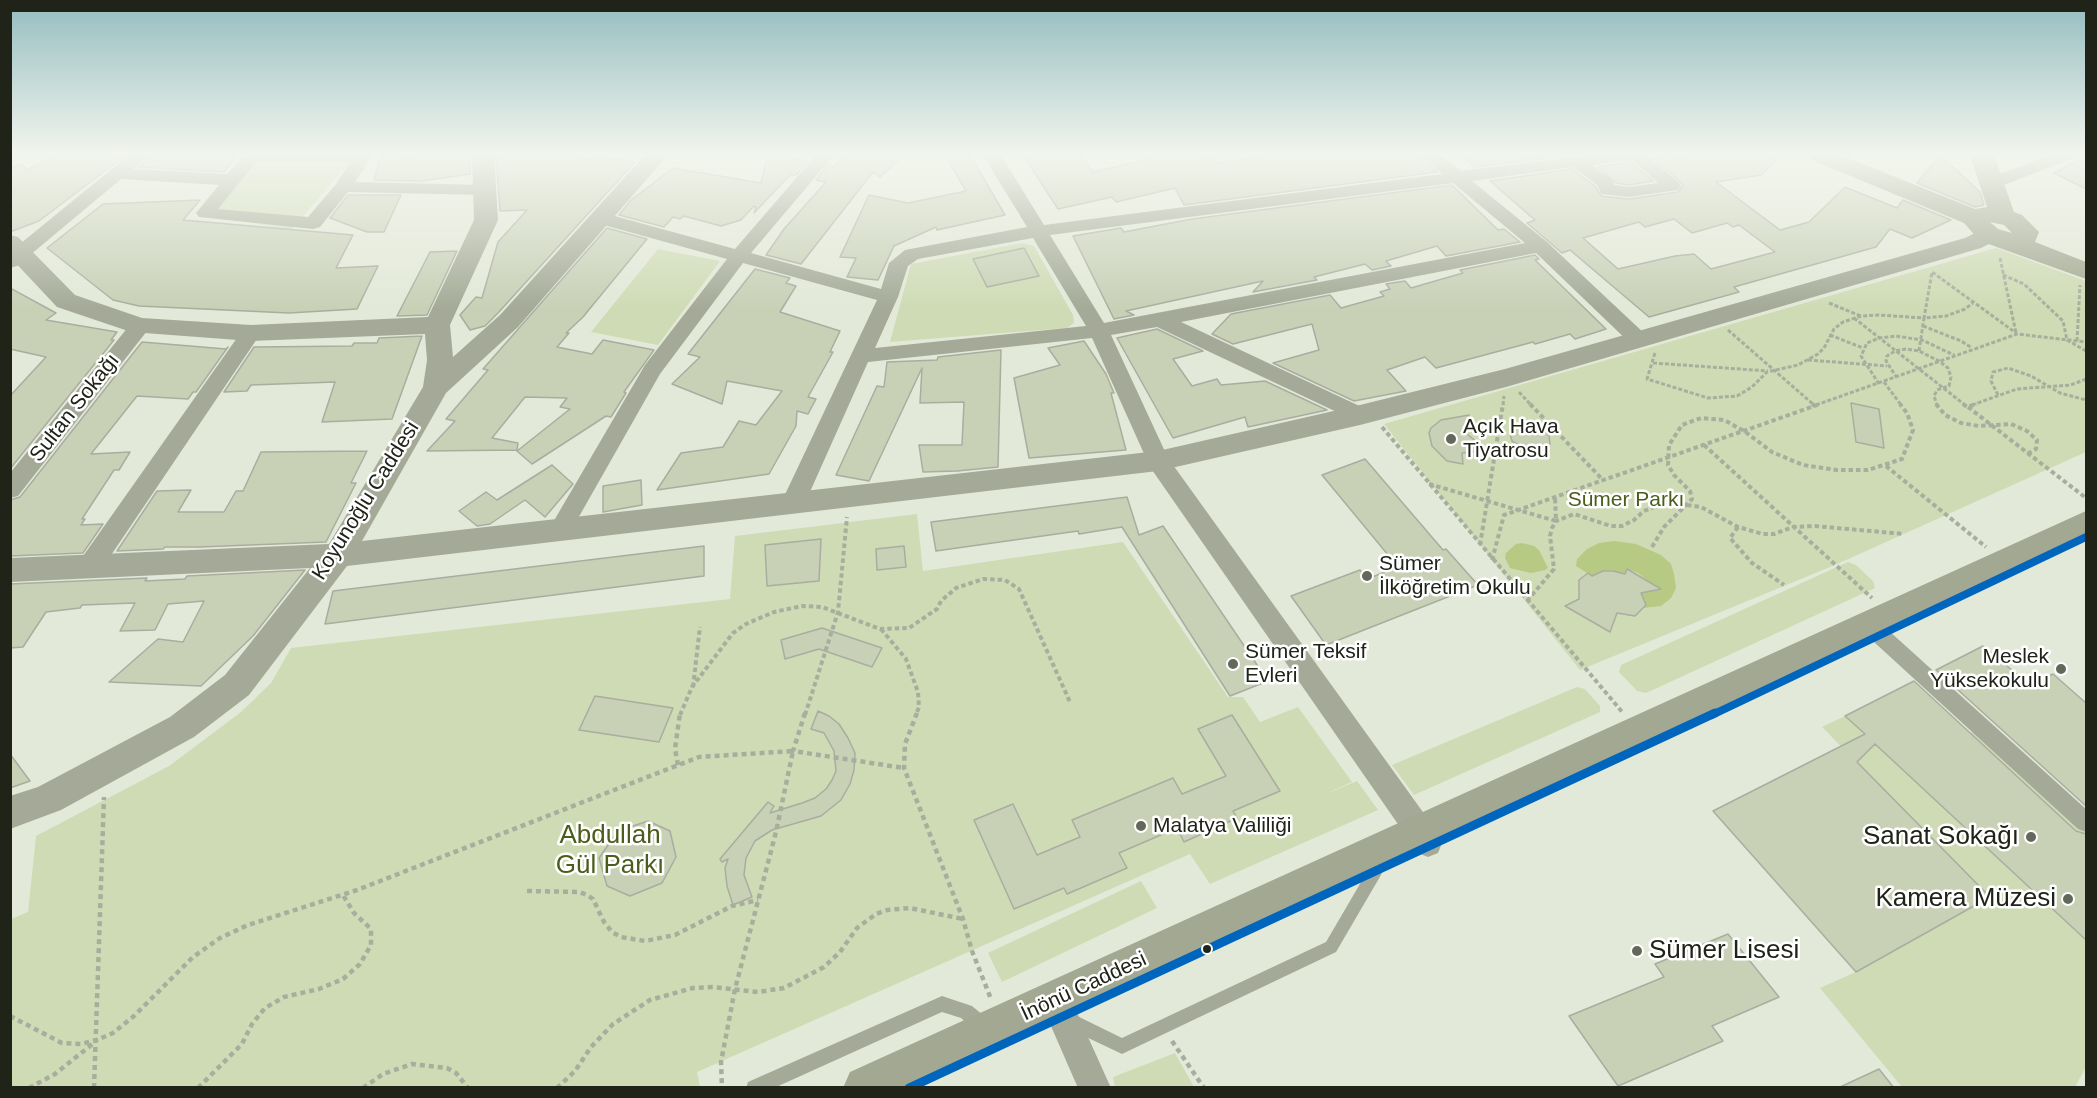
<!DOCTYPE html>
<html>
<head>
<meta charset="utf-8">
<style>
  body { margin:0 }
  #map { position:relative; width:2097px; height:1098px; overflow:hidden; background:#e3e9d8; font-family:Arial,sans-serif }
  canvas { display:block }
  .frame { position:absolute; inset:0; border:12px solid #202318; pointer-events:none }
</style>
</head>
<body>
<div id="map">
<canvas width="2097" height="1098"></canvas>
<div class="frame"></div>
</div>
<script>
const g = document.querySelector('canvas').getContext('2d');
g.lineJoin = 'round';
function paint(path, color) { g.fillStyle = color; g.fill(path, 'evenodd'); }
const poly = rows => new Path2D(rows.map(r => 'M' + r).join(''));
function strokePath(path, color, width, dash) { g.strokeStyle = color; g.lineWidth = width; g.lineCap = dash ? 'butt' : 'round'; g.setLineDash(dash || []); g.stroke(path); }
function write(font, color, halo, rows, align = 'center') {
  g.font = font + ' Arial,sans-serif'; g.lineWidth = 5; g.setLineDash([]); g.textBaseline = 'middle'; g.strokeStyle = halo; g.fillStyle = color; for (const [text, x, y, turn = 0] of rows) {
    g.save(); g.translate(x, y); g.rotate((+turn || 0) * Math.PI / 180); g.textAlign = isNaN(turn) ? turn : align; if (halo) g.strokeText(text, 0, 0); g.fillText(text, 0, 0); g.restore();
  }
}
paint(poly([
  [245,155,356,155,292,229,198,215],
  [1022,243,1034,246,1073,315,1074,323,1067,328,890,342,911,264],
  [1996,248,2086,281,2086,452,1835,565,1580,670,1384,424],
  [658,249,720,261,658,345,591,332],
  [917,514,923,571,1123,542,1228,697,1243,697,1260,722,1298,707,1352,782,1321,796,1357,781,1378,810,1210,884,1190,854,697,1072,700,1087,11,1088,11,919,28,912,36,836,169,766,241,712,271,683,291,648,730,599,735,536],
  [1848,562,1856,565,1873,581,1875,588,1646,693,1637,691,1619,672,1621,665],
  [1577,687,1585,689,1600,706,1600,712,1414,795,1392,765],
  [1845,716,2086,940,2086,1067,2075,1087,1902,1087,1820,988,1856,972,1989,896,1822,727],
  [1975,731,2086,831,2086,844,1966,735],
  [1141,881,1157,908,1002,982,988,953],
  [1175,1053,1194,1087,1115,1087,1113,1077]
]), '#cfdbb5');
paint(poly([
  [1614,541,1636,544,1661,555,1671,564,1674,574,1676,588,1671,598,1661,606,1643,608,1646,605,1641,593,1652,584,1638,573,1627,569,1625,574,1603,571,1592,576,1576,566,1577,559,1587,549,1599,543],
  [1522,543,1534,546,1539,550,1548,568,1545,570,1531,573,1510,568,1505,558,1506,553,1516,544]
]), '#b6ca84');
const building = poly([
  [55,155,126,155,39,221,10,232,10,168,22,164,27,170,55,155],
  [150,155,238,155,224,172,138,167,150,155],
  [381,155,404,155,403,158,426,155,470,155,470,174,421,181,374,180,381,155],
  [496,155,572,155,588,160,596,155,635,162,498,313,485,326,470,330,460,315,476,297,482,298,498,242,527,210,500,211,496,155],
  [768,155,782,155,808,161,796,175,790,175,754,213,756,207,754,206,741,220,721,226,684,216,680,219,673,217,664,227,619,215,631,200,673,168,761,183,768,155],
  [844,155,904,155,880,177,873,172,801,264,766,255,784,229,826,182,816,180,828,165,834,167,844,155],
  [945,155,970,155,1005,215,937,230,936,227,894,246,878,280,847,277,856,258,840,257,869,195,908,203,966,191,945,155],
  [1023,155,1081,155,1093,172,1145,160,1142,155,1204,155,1205,158,1216,157,1219,163,1267,155,1419,155,1437,172,1184,205,1175,188,1116,202,1112,197,1058,209,1023,155],
  [1461,155,1573,155,1475,167,1461,155],
  [1666,155,1671,155,1677,159,1695,155,1764,155,1777,160,1761,175,1716,182,1780,230,1809,222,1845,187,1897,208,1903,200,1951,220,1912,238,1890,229,1876,247,1734,287,1739,292,1649,317,1570,250,1562,253,1527,223,1535,220,1490,181,1572,169,1595,186,1601,196,1629,199,1678,192,1683,185,1654,158,1666,155],
  [1674,219,1692,233,1727,223,1733,227,1739,225,1775,252,1711,269,1694,254,1675,256,1618,269,1583,238,1639,222,1645,227,1674,219],
  [1940,155,1980,192,1984,205,1975,207,1917,183,1940,155],
  [2086,159,2086,189,2054,173,2077,161,2086,159],
  [1631,162,1653,181,1629,185,1616,183,1598,167,1631,162],
  [1452,185,1498,230,1504,229,1520,242,1446,256,1437,246,1386,261,1391,266,1372,270,1365,264,1314,277,1317,280,1253,292,1263,281,1126,311,1134,315,1114,319,1073,236,1121,228,1124,232,1192,219,1452,185],
  [348,195,401,195,384,232,367,232,330,218,348,195],
  [200,200,183,220,353,235,336,268,378,266,357,309,289,313,139,306,113,300,47,248,103,204,200,200],
  [607,228,647,239,583,317,566,333,569,333,557,347,592,354,603,340,654,350,624,392,626,393,611,417,606,416,532,464,517,451,570,409,560,407,567,398,525,397,492,438,518,443,517,450,427,451,455,421,446,419,488,370,483,369,607,228],
  [1024,248,1039,276,987,287,973,259,1024,248],
  [457,251,427,315,397,316,430,252,457,251],
  [1535,255,1539,259,1535,260,1606,329,1575,339,1570,334,1535,344,1533,342,1436,368,1425,357,1387,370,1406,391,1354,401,1273,363,1319,350,1312,324,1233,344,1212,334,1231,314,1330,295,1341,308,1384,296,1380,292,1390,289,1386,284,1405,281,1411,288,1463,273,1460,270,1535,255],
  [755,269,790,278,786,283,796,286,780,312,840,331,830,352,833,352,808,397,816,399,808,414,797,411,796,426,769,474,657,490,681,453,723,447,739,421,756,425,782,391,727,381,722,404,672,384,700,357,688,354,755,269],
  [10,288,56,313,46,320,117,332,111,340,114,340,10,469,10,396,46,357,10,349,10,288],
  [1157,329,1203,351,1173,359,1192,386,1217,379,1221,385,1265,381,1327,410,1248,427,1245,417,1173,438,1117,338,1157,329],
  [422,336,392,419,322,422,335,382,251,385,247,391,224,392,254,347,352,346,354,343,377,343,379,338,422,336],
  [1084,341,1106,374,1114,393,1111,393,1126,450,1029,458,1014,378,1060,365,1048,348,1084,341],
  [142,342,226,349,228,347,196,392,193,392,188,399,137,396,91,454,130,452,119,470,114,470,82,519,85,519,81,525,103,524,83,553,10,556,10,500,20,497,142,342],
  [1001,350,998,467,957,471,923,472,919,445,962,445,964,402,920,403,922,368,869,481,836,475,877,386,884,387,887,362,937,360,938,357,1001,350],
  [1851,403,1879,409,1884,448,1856,442,1851,403],
  [1469,415,1466,433,1486,450,1462,453,1463,464,1447,461,1432,446,1429,433,1431,428,1441,420,1469,415],
  [1521,425,1532,425,1542,429,1549,436,1550,444,1546,449,1529,451,1512,441,1510,434,1513,429,1521,425],
  [367,451,351,483,356,483,326,542,200,547,165,547,163,549,117,551,157,491,191,490,178,512,224,512,236,491,243,491,261,452,367,451],
  [1365,459,1443,550,1446,549,1478,585,1326,645,1291,596,1360,570,1367,579,1398,567,1322,475,1365,459],
  [552,465,573,484,545,517,525,500,490,524,477,526,459,511,486,492,497,500,552,465],
  [641,480,642,505,603,512,603,486,641,480],
  [1127,497,1139,535,1163,526,1268,681,1230,696,1122,527,1079,534,1078,531,936,551,931,522,1127,497],
  [821,539,819,581,767,586,765,545,821,539],
  [704,546,704,576,325,624,333,591,704,546],
  [904,546,906,567,877,570,876,549,904,546],
  [1627,569,1661,589,1641,593,1646,605,1635,616,1617,613,1610,632,1565,606,1579,599,1579,580,1588,573,1592,576,1603,571,1613,571,1625,574,1627,569],
  [305,570,253,636,201,686,109,682,158,639,183,642,204,601,168,604,155,630,120,631,135,603,82,605,80,608,46,612,23,647,10,648,10,584,147,578,145,581,185,579,187,576,305,570],
  [822,628,882,648,872,667,819,649,785,659,781,640,822,628],
  [1983,646,2030,685,2053,674,2086,703,2086,806,1936,670,1983,646],
  [1914,681,2076,831,2086,834,2086,940,1875,744,1857,762,1990,897,1856,972,1713,811,1865,734,1845,716,1914,681],
  [595,696,673,708,659,742,579,730,595,696],
  [818,711,829,716,839,724,848,738,855,753,854,770,850,784,841,800,821,816,772,830,755,841,746,858,744,875,752,897,733,905,727,886,725,868,728,859,722,862,720,859,768,802,774,806,770,813,802,803,815,798,826,789,832,780,836,771,834,751,824,733,811,729,818,711],
  [1232,715,1280,791,1233,811,1237,818,1184,842,1177,828,1119,853,1127,868,1067,894,1064,888,1014,909,974,820,1013,804,1037,855,1080,837,1072,820,1173,778,1182,794,1226,776,1198,729,1232,715],
  [10,754,30,781,10,788,10,754],
  [648,821,670,831,676,857,662,883,630,896,607,886,599,858,618,831,648,821],
  [1728,934,1779,997,1712,1026,1723,1041,1618,1086,1569,1016,1664,977,1655,964,1728,934],
  [1879,1069,1894,1088,1838,1088,1879,1069]
]);
paint(building, '#c8d0b6');
strokePath(building, '#a9ada0', 1.5);
strokePath(poly([
  [2000,258,2016,333],
  [2003,275,2024,284,2063,321,2067,340,2086,351],
  [1829,303,1861,316],
  [1854,318,1965,405],
  [1923,326,1961,341,1972,348],
  [1728,330,1814,405],
  [1830,335,1863,348],
  [2077,341,2080,285],
  [1919,351,1924,318,1946,316,1965,309,1973,303],
  [1655,353,1647,379,1708,398,1737,396,1752,387,1767,372,1798,365,1818,354,1824,348,1834,329,1843,322,1861,316,1879,315,1924,318,1932,272,2016,333],
  [1808,360,1887,366],
  [1653,363,1768,371],
  [1897,378,1886,361,1887,356,1895,351,1906,349,1919,351,1939,361,1948,368,1951,377,1949,386,1937,390,1934,396,1937,405],
  [1884,382,1901,405],
  [1879,384,1861,356,1867,343,1879,338,1896,336,1922,340,1954,355],
  [1519,392,1531,405],
  [1998,395,1991,381,1993,372,2008,368,2031,376,2060,393,2086,400],
  [1503,405,1504,396],
  [1816,405,2017,334,2086,342],
  [1972,405,2017,389,2071,385,2086,379]
]), '#a8ae9d', 3, [4, 2]);
strokePath(poly([
  [1530,404,1603,480],
  [1812,404,1815,406],
  [1936,404,1945,415,1961,423,1979,426,2011,424,2027,431,2037,440,2036,449,2027,454],
  [1963,404,1967,407,1977,404],
  [1968,407,2086,498],
  [1382,427,1623,713],
  [1704,445,1872,598],
  [1886,466,1986,547],
  [1429,484,1556,521,1555,497],
  [1738,527,1730,538,1752,563,1784,585],
  [1480,545,1503,404],
  [1652,547,1664,527,1692,499,1690,491,1674,475,1668,465,1669,445,1682,425,1701,418,1724,420,1744,431,1772,452,1803,465,1837,470,1868,470,1902,459,1913,430,1907,413,1900,404],
  [1492,560,1504,515,1820,404],
  [1527,601,1554,569,1550,536,1552,528,1556,521,1574,514,1611,526,1622,526,1634,520,1644,511,1667,502,1701,507,1738,527,1763,534,1774,534,1793,527,1815,526,1904,534],
  [881,629,906,659,918,692,919,707,916,715],
  [693,687,700,627],
  [680,715,692,687,733,633,746,624,774,612,802,606,822,607,880,629,909,628,937,609,941,601,956,588,983,579,1005,580,1019,589,1070,702],
  [805,715,838,612,847,517]
]), '#a8ae9d', 4, [4.5, 3]);
strokePath(poly([
  [805,713,793,751,904,768],
  [917,713,905,744,904,768,963,919,972,951,991,999],
  [678,765,675,749,680,713],
  [527,891,579,892,587,895,593,899,604,922,612,932,621,937,645,941,675,935,732,906,758,900],
  [10,1016,62,1043,81,1044,97,1040,113,1033,134,1016,193,957,220,938,248,925,357,890,699,757,793,751,776,832,735,989,721,1062,722,1088],
  [1172,1041,1204,1088],
  [29,1088,55,1074,95,1042],
  [94,1088,104,797],
  [198,1088,242,1044,252,1024,265,1008,284,997,319,989,343,979,360,964,371,945,371,929,354,913,343,895],
  [363,1088,383,1074,412,1064,447,1068,456,1073,468,1088],
  [557,1088,575,1071,591,1047,613,1024,650,1000,693,988,713,987,758,992,784,988,824,967,840,952,857,928,876,914,887,910,910,908,963,919]
]), '#a8ae9d', 4.5, [5, 4]);
paint(poly([
  [1376,863,1381,865,1383,870,1381,875,1336,952,1122,1054,1063,1026,1061,1020,1063,1014,1069,1012,1122,1038,1326,942,1371,865,1376,863],
  [942,996,972,1006,989,1020,991,1026,989,1032,983,1034,977,1032,961,1018,942,1012,774,1088,746,1088,748,1082,942,996]
]), '#a4aa97');
paint(poly([
  [1881,628,1888,630,2086,809,2086,832,2078,829,1874,642,1871,636,1874,630,1881,628]
]), '#a4aa97');
paint(poly([
  [129,155,148,155,133,169,227,174,244,155,369,155,371,157,355,182,485,185,491,186,494,190,491,194,485,195,348,192,320,227,313,229,199,217,196,213,219,185,121,179,17,266,10,268,10,252,129,155],
  [256,162,350,162,336,184,308,217,218,209,256,162],
  [816,155,834,155,751,253,881,289,889,263,905,250,1027,227,983,155,1001,155,1044,225,1442,174,1421,155,1440,155,1461,171,1590,155,1647,155,1678,182,1681,186,1678,190,1629,197,1601,194,1597,185,1573,167,1472,181,1547,242,1646,335,1649,340,1646,345,1639,347,1632,345,1536,253,1181,322,1368,410,1371,415,1368,420,1360,423,1157,327,1111,335,1168,458,1438,833,1442,843,1438,853,1428,857,1418,853,1150,467,1092,338,868,362,805,503,801,509,793,512,785,509,781,503,877,300,743,263,660,374,568,536,560,539,552,536,548,530,552,524,645,365,727,259,593,222,591,218,593,214,600,212,735,249,816,155],
  [1632,160,1658,183,1629,187,1615,185,1611,179,1592,165,1632,160],
  [1453,183,1525,243,1104,323,1050,235,1453,183],
  [1033,238,1086,326,875,348,898,297,908,266,918,259,1033,238],
  [2050,155,2074,155,2071,159,1996,188,1990,189,1984,188,1981,184,1984,180,2050,155],
  [140,319,147,321,150,326,147,331,18,496,10,498,10,473,133,321,140,319],
  [251,326,258,328,261,333,99,573,90,576,81,573,78,566,81,559,244,328,251,326],
  [1063,1001,1074,1006,1111,1088,1078,1088,1047,1017,1052,1006,1063,1001]
]), '#a4aa97');
paint(poly([
  [472,155,494,155,498,220,450,325,453,357,500,315,645,155,668,155,518,327,446,393,362,541,1158,451,1360,405,1505,369,1965,238,1981,230,1989,228,1997,230,2001,235,1997,240,1981,248,1506,387,1360,425,1158,471,347,566,249,695,194,737,61,810,10,829,10,796,38,787,170,717,225,675,310,568,10,582,10,558,329,544,423,387,427,360,425,334,251,341,131,332,57,307,10,257,10,235,18,237,75,295,142,318,251,325,428,317,474,220,472,155]
]), '#a4aa97');
paint(poly([
  [1808,155,1841,155,1975,209,1987,207,1970,155,1994,155,2014,212,2022,215,2039,232,2035,242,2086,262,2086,279,1980,241,1964,223,1812,160,1808,155],
  [1990,222,2004,225,2012,233,1998,229,1990,222],
  [2086,511,2086,537,1941,608,917,1088,843,1088,850,1072,2086,511]
]), '#a2a891');
strokePath(poly([
  [1712,715,2086,537]
]), '#0065bd', 8);
strokePath(poly([
  [909,1088,1715,713]
]), '#0065bd', 9);
const sky = g.createLinearGradient(0, 0, 0, 309);
sky.addColorStop(0, '#94bdc0');
sky.addColorStop(0.5, '#f2f5ed');
sky.addColorStop(1, '#f2f5ed00');
g.fillStyle = sky;
g.fillRect(0, 0, 2097, 309);
for (const [x, y, r, color] of [
  [1451,439,6,"#64685b"],
  [1367,576,6,"#64685b"],
  [1233,664,6,"#64685b"],
  [2061,669,6,"#64685b"],
  [1141,826,6,"#64685b"],
  [2031,837,6,"#64685b"],
  [2068,899,6,"#64685b"],
  [1207,949,5,"#202318"],
  [1637,951,6,"#64685b"]
]) { const dot = new Path2D(); dot.arc(x, y, r, 0, 2 * Math.PI); g.fillStyle = color; g.fill(dot); strokePath(dot, '#fff', 2); }
write('21px', '#202318', '#fff', [
  ["Sultan Sokağı",75,408,-52],
  ["Koyunoğlu Caddesi",366,501,-58],
  ["İnönü Caddesi",1084,987,-25]
]);
write('21px', '#202318', '#fff', [
  ["Açık Hava",1463,427],
  ["Tiyatrosu",1463,451],
  ["Sümer",1379,564],
  ["İlköğretim Okulu",1379,588],
  ["Sümer Teksif",1245,652],
  ["Evleri",1245,676],
  ["Meslek",2049,657,"right"],
  ["Yüksekokulu",2049,681,"right"],
  ["Malatya Valiliği",1153,826]
], 'left');
write('21px', '#4c5c1b', '#fff', [
  ["Sümer Parkı",1626,500]
]);
write('26px', '#4c5c1b', '#fff', [
  ["Abdullah",610,836],
  ["Gül Parkı",610,866]
]);
write('26px', '#202318', '#fff', [
  ["Sanat Sokağı",2019,837],
  ["Kamera Müzesi",2056,899],
  ["Sümer Lisesi",1649,951,"left"]
], 'right');
</script>
</body>
</html>
